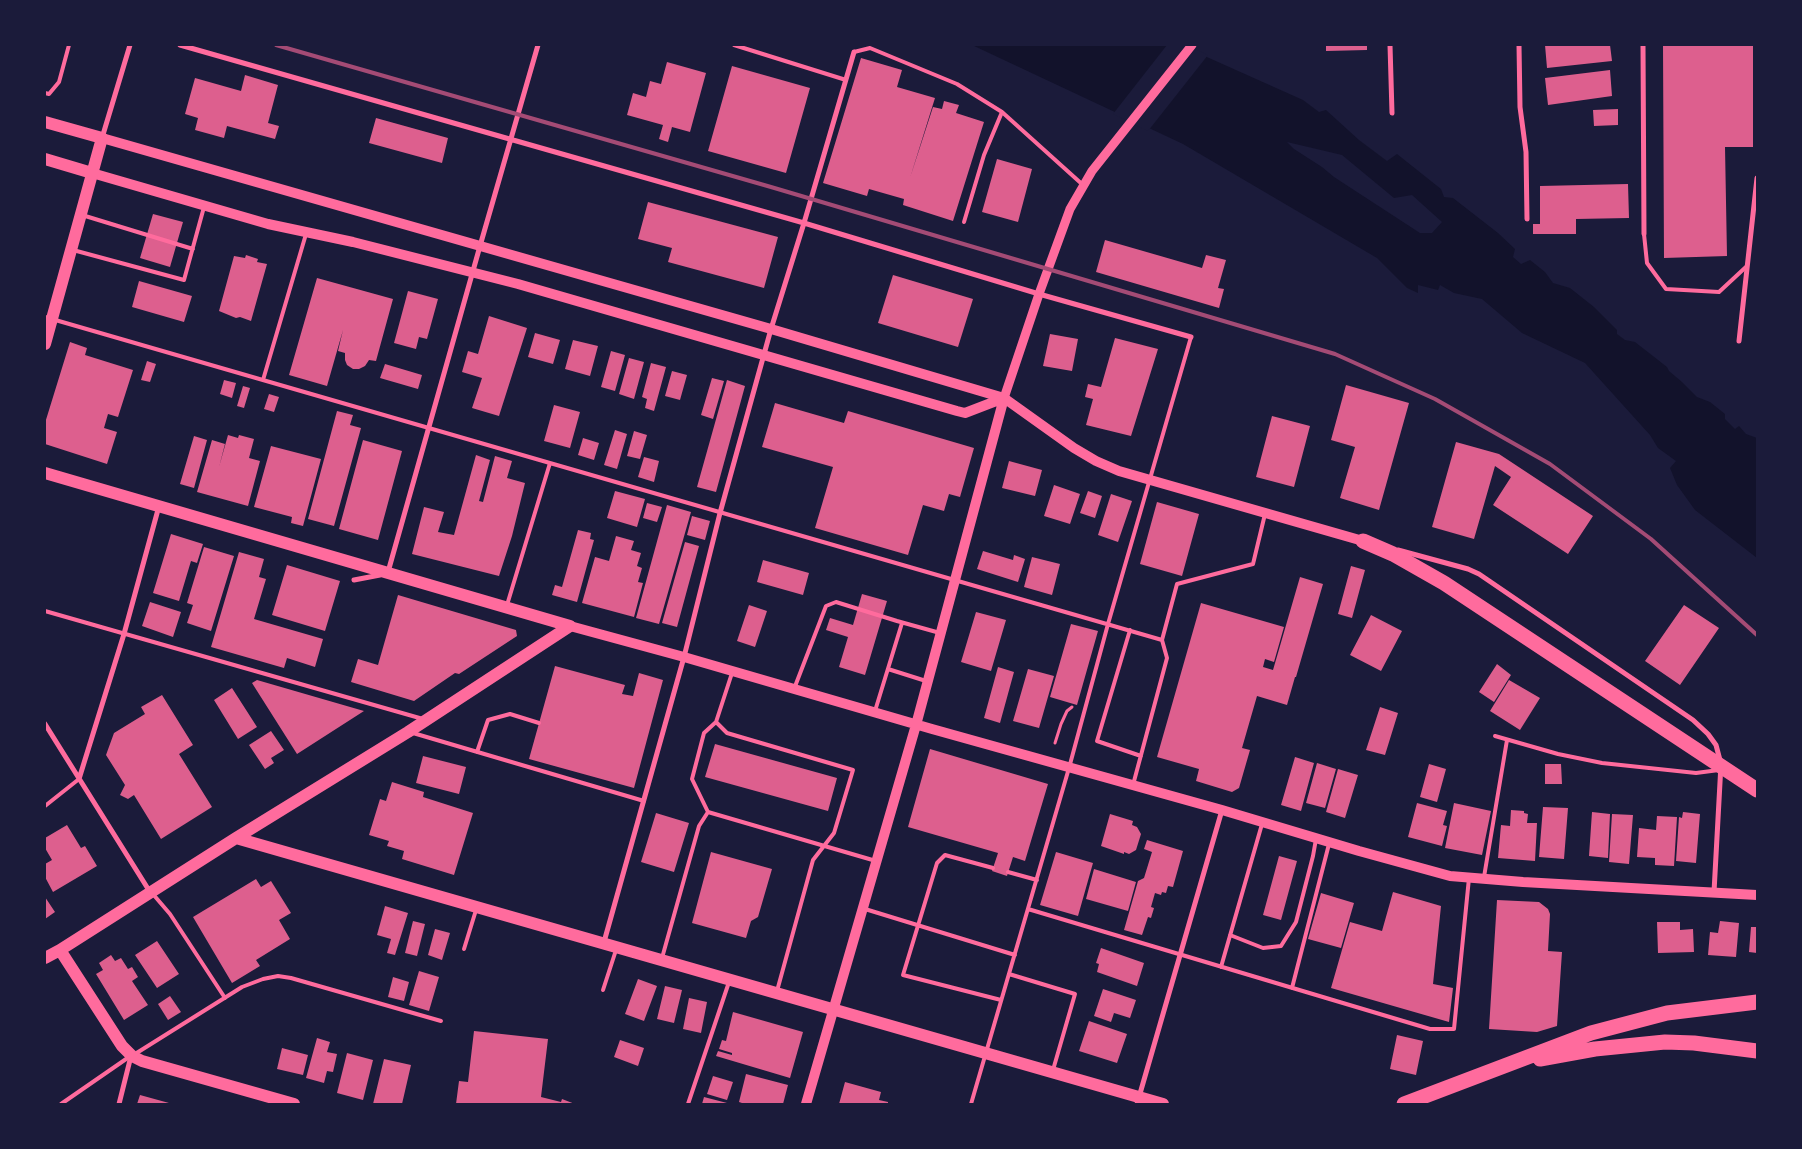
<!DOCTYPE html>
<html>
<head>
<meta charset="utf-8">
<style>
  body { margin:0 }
  #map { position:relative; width:1802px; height:1149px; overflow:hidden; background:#1b1b3a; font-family:"IBM Plex Sans",sans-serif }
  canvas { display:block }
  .frame { position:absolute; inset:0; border:46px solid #1b1b3a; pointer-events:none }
</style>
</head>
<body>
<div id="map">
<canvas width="1802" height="1149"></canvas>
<div class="frame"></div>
</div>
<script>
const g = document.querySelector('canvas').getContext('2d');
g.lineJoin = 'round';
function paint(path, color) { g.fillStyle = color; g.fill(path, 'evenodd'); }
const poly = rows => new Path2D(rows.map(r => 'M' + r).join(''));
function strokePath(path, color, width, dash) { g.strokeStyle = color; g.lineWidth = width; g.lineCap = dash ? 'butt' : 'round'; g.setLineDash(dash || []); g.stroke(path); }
paint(poly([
  [972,45,1180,45,1303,100,1319,112,1326,110,1359,140,1387,161,1397,154,1441,189,1444,197,1453,198,1498,233,1515,249,1513,257,1521,264,1530,260,1545,272,1553,283,1570,288,1594,307,1617,330,1617,334,1625,340,1635,342,1667,367,1669,371,1682,382,1697,397,1710,402,1725,414,1725,419,1735,429,1739,426,1746,434,1757,438,1757,558,1695,510,1677,485,1670,468,1676,461,1658,448,1650,435,1585,363,1522,333,1482,299,1454,293,1440,285,1438,290,1418,285,1418,293,1407,288,1377,258,1183,144],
  [1287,142,1342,155,1394,198,1412,195,1442,222,1432,233,1420,233,1334,177,1322,167,1294,149]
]), '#12122b');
paint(poly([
  [1167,45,1186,45,1208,55,1148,131,1113,114]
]), '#1b1b3a');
paint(poly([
  [1326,45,1367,45,1367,50,1326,51],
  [1545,45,1610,45,1612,61,1547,68],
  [1663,45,1753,45,1753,147,1725,147,1727,256,1664,258],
  [861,58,902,70,897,87,935,98,910,178,933,107,942,109,944,101,959,105,956,113,984,122,953,221,903,205,904,199,869,189,867,196,823,183],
  [667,62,706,73,690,132,672,127,668,142,659,139,663,125,627,115,633,93,646,97,650,81,661,84],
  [732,66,810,88,786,173,708,151],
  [1610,70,1612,96,1548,105,1545,78],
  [245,75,278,85,268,123,279,126,275,139,227,126,224,138,195,130,198,118,185,114,195,78,241,91],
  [1618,109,1618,125,1594,126,1593,110],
  [376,118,448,138,442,163,369,143],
  [997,159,1032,169,1018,222,982,212],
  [1628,184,1629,218,1576,219,1576,234,1533,234,1533,224,1540,224,1540,186],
  [648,202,778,237,764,288,668,262,672,248,638,239],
  [153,214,183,222,170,267,140,258],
  [1105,240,1202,268,1206,255,1226,260,1218,288,1224,289,1219,308,1096,272],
  [246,255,258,259,257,262,267,264,251,321,240,317,236,318,219,311,234,256,245,258],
  [893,275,973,299,958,347,878,323],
  [317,278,393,299,376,361,369,360,365,366,359,369,353,369,347,365,345,360,345,353,338,351,343,330,327,386,289,375],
  [139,281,192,296,184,322,132,307],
  [408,291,438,299,427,339,419,337,416,349,394,343],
  [489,316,527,328,499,416,472,408,482,378,462,372,468,351,478,354],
  [535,333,560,340,553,364,528,357],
  [1050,334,1078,339,1072,371,1043,366],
  [1115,338,1158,349,1131,436,1086,425,1093,399,1085,397,1088,384,1101,387],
  [573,340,598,346,590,376,565,369],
  [70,342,87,348,85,355,133,370,118,417,108,414,104,428,117,432,107,464,45,444,45,423],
  [611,351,625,355,615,391,601,387],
  [629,358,644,362,634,399,619,394],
  [147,361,156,364,150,382,141,380],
  [651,363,666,367,654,411,645,408,647,399,642,397],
  [385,364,422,375,418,389,380,378],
  [672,371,687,375,680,400,665,396],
  [712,378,724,381,713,419,701,415],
  [224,380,236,383,232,398,220,394],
  [727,380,745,386,716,492,697,487],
  [1346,385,1409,403,1379,510,1340,498,1355,447,1331,440],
  [243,386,250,388,244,408,237,406],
  [269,394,279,397,274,412,264,409],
  [775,403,844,423,848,411,974,448,960,497,949,494,944,511,923,505,908,555,815,528,833,467,762,447],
  [554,405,580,412,570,448,544,441],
  [337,411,353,415,350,425,361,428,334,526,308,519],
  [1272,416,1310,426,1294,487,1256,477],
  [615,430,627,434,617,469,604,465],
  [634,431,647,435,640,459,627,456],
  [228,435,238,438,239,435,254,439,249,458,260,461,248,506,197,492,212,440,225,444,219,467],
  [194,436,207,440,194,488,180,484],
  [583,438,599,443,594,460,578,455],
  [363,440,402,451,378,540,339,529],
  [1456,442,1499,454,1593,516,1568,554,1493,505,1511,477,1495,466,1474,539,1432,527],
  [271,446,321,459,303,526,291,523,292,517,254,507],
  [476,455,490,460,479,501,483,502,495,456,512,461,507,478,525,483,512,536,499,576,412,554,424,507,444,512,438,532,454,535],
  [644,457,659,461,654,482,638,477],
  [1009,461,1042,470,1035,496,1002,488],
  [1054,485,1080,494,1070,524,1044,516],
  [615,491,645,499,637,527,607,518],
  [1088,491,1102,496,1095,518,1080,513],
  [1111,494,1132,501,1118,542,1098,535],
  [1157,502,1199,514,1182,576,1140,564],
  [647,503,662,507,657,522,643,518],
  [667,505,691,512,659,624,636,618],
  [692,516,710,521,705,540,687,535],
  [578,530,591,533,590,539,594,540,577,602,552,595,555,585,562,587],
  [171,534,203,544,197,563,191,561,179,601,153,593],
  [616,536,634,541,631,550,641,553,637,566,642,568,638,582,643,583,634,617,582,603,595,557,609,561],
  [685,542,699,546,677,627,662,623],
  [204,547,234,556,211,631,187,623,193,605,187,603],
  [983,551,1013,560,1014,555,1025,559,1018,582,977,569],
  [239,552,264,559,259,577,266,579,254,619,323,639,315,667,287,658,284,668,211,647],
  [1032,557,1060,564,1052,595,1024,587],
  [763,560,809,573,803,595,757,582],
  [287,565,340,581,325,631,272,615],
  [1351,566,1365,570,1352,618,1338,614],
  [1300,577,1323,584,1296,677,1295,677,1287,705,1257,696,1242,748,1250,750,1239,788,1232,792,1196,781,1199,769,1157,757,1201,603,1284,627,1274,662,1265,659,1263,667,1273,670],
  [862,594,887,601,865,675,839,667,848,637,826,630,830,618,853,625],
  [398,595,516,630,517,636,459,674,455,673,414,701,351,682,358,659,378,665],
  [150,602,181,612,173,637,142,626],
  [749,605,767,611,755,647,737,641],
  [1684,605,1719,628,1680,685,1645,661],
  [976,612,1006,620,991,671,961,662],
  [1371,615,1402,631,1381,671,1350,655],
  [1071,624,1098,631,1077,705,1050,697],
  [1497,664,1511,675,1494,702,1479,692],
  [555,666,625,685,622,694,633,696,639,673,663,680,634,788,529,759],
  [998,667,1014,672,1000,723,984,718],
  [1028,669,1054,676,1039,728,1013,721],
  [257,680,364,711,297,754,252,683],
  [1509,680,1540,698,1520,730,1490,711],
  [232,688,257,727,238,739,214,700],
  [162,695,193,745,179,754,212,807,161,839,134,795,128,799,120,795,125,785,106,755,114,733,145,714,141,707],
  [1380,707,1398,713,1385,755,1366,750],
  [271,731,284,750,271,758,274,763,265,769,249,745],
  [715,744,837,778,828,811,705,777],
  [930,749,1048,784,1025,861,1013,857,1007,876,992,871,998,853,908,827],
  [423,756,466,767,459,794,416,783],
  [1295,757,1314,763,1301,811,1281,805],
  [1317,763,1336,769,1325,808,1306,803],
  [1429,764,1446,769,1437,802,1420,797],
  [1545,764,1561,764,1562,784,1545,784],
  [1338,769,1358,775,1345,818,1326,812],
  [392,782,424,792,423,797,473,813,454,875,402,859,404,851,387,846,389,841,369,835,380,799,386,801],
  [1417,803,1447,811,1443,825,1447,826,1442,846,1408,837],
  [1454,803,1491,811,1482,855,1445,848],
  [1543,807,1568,808,1564,859,1539,857],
  [1511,810,1524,811,1524,813,1528,814,1527,823,1537,823,1535,861,1498,858,1501,825,1510,826],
  [1592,812,1610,814,1608,858,1589,856],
  [1683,812,1700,814,1696,863,1676,861,1679,817,1682,818],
  [656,813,689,823,674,872,641,862],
  [1110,814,1133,821,1132,825,1137,827,1141,834,1136,850,1129,854,1124,852,1124,854,1101,846],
  [1612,814,1633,815,1629,864,1609,862],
  [1657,816,1677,817,1674,866,1655,865,1655,858,1637,857,1639,828,1656,830],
  [67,825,81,848,85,846,97,866,53,892,45,877,45,864,52,860,45,848,45,838],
  [1147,840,1183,851,1173,887,1168,886,1166,893,1162,892,1161,895,1155,893,1151,907,1154,908,1151,918,1148,917,1142,935,1124,930,1138,881,1144,878,1152,852,1144,849],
  [711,852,772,869,758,917,751,921,746,938,692,923],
  [1056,852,1093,863,1078,916,1040,905],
  [1279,856,1297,861,1281,920,1263,915],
  [1094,869,1136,882,1128,911,1086,899],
  [256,879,261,887,271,881,291,913,279,920,290,939,256,960,260,966,232,983,193,917],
  [1393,892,1441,906,1433,984,1453,988,1449,1022,1331,988,1350,922,1382,931],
  [1321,893,1354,903,1341,948,1308,939],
  [45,897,55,912,45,919],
  [1497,900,1539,902,1548,909,1550,914,1548,951,1562,952,1557,1026,1537,1032,1489,1029],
  [385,906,408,913,395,955,387,953,391,939,377,935],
  [413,921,425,924,417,956,405,953],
  [1720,921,1739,923,1736,957,1708,955,1710,932,1718,933],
  [1657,922,1680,922,1680,930,1693,929,1694,952,1658,953],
  [1751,927,1757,927,1757,953,1749,952],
  [435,929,450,933,442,960,428,955],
  [157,941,179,974,157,988,135,955],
  [1101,948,1144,963,1137,986,1097,972,1099,964,1096,963],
  [111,955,115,961,121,958,128,969,132,967,138,977,132,981,148,1005,124,1020,96,974,103,970,99,963],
  [419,971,439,977,429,1011,409,1005],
  [393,977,409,982,404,1001,388,997],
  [638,979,657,986,644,1021,625,1014],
  [665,986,682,990,674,1023,657,1019],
  [1103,989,1136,1000,1130,1018,1114,1013,1111,1022,1094,1016],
  [170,996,181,1012,168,1020,158,1004],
  [689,998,707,1002,701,1033,683,1029],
  [733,1012,803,1032,790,1078,716,1056,718,1051,732,1055,732,1053,719,1049,722,1040,726,1041],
  [1089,1021,1127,1034,1117,1063,1079,1051],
  [474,1031,548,1039,541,1097,561,1102,562,1099,575,1104,456,1104,459,1081,468,1082],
  [1397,1035,1423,1041,1416,1075,1390,1069],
  [317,1038,330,1042,327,1052,337,1054,333,1072,327,1071,324,1083,306,1078],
  [620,1040,644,1048,638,1066,614,1057],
  [282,1048,308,1055,303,1075,277,1069],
  [347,1053,373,1060,363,1100,337,1093],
  [384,1059,411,1065,402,1104,373,1104],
  [746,1074,788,1085,783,1104,745,1104,739,1102],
  [713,1076,733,1082,727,1100,707,1094],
  [845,1082,881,1092,879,1100,888,1102,888,1104,839,1104],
  [140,1095,169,1103,169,1104,137,1104],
  [704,1097,727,1103,727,1104,702,1104]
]), '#dd5f8e');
strokePath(poly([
  [1055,743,1061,724,1067,711,1072,707]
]), '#ff6b9d', 3);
strokePath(poly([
  [734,45,846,80],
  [854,52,870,48,957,84,1002,112,1083,185],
  [45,93,49,94,59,82,69,45],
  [82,215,193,249],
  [964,222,984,155,1002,112],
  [1644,234,1647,263,1666,289,1719,292,1747,266],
  [73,250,184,280,204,207],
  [45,317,1162,640,1177,584,1253,564,1265,514],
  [263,380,306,234],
  [507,605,550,463],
  [45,611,423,719],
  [1130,630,1097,741,1141,756],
  [888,669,926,681],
  [732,673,716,722,704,733,692,779,708,812,876,861],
  [794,689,826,606,836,602,897,621,940,633],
  [875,711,902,623],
  [716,722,727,733,853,770,834,833,813,860,777,991],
  [413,733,644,801],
  [1495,736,1558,754,1602,763,1696,773,1719,770],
  [477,752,488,720,510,714,539,723],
  [1133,785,1167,658,1162,640],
  [45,806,79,779],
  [993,868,945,855,937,863,903,975,1001,1000],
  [1008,872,1037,880],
  [1484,877,1507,740],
  [152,893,170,914,225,998],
  [865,909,1015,955],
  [1028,909,1430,1029,1454,1029,1469,878],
  [1230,935,1263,948,1281,946,1296,922,1313,856,1316,839],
  [464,949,476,910],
  [662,958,699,826,708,812],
  [1221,967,1262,824],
  [1009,974,1075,994,1053,1070],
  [1292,988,1329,844],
  [603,990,616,950],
  [135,1054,242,987,263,979,278,976,291,978,441,1021],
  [61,1104,129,1057],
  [688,1104,729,982],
  [971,1104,1069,768,1108,624,1191,337]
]), '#ff6b9d', 4);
strokePath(poly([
  [180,45,804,223,1039,294,1191,337],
  [1390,45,1392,113],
  [1519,45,1520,107,1526,152,1527,219],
  [1643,45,1644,234],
  [102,138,130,45],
  [1739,341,1757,178],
  [1398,550,1468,569,1479,574,1693,720,1708,734,1716,745,1721,764,1714,892],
  [388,572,480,246,538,45],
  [354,580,380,575],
  [45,724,150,892],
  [79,779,124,634,159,506],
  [604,942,684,657,720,513,771,329,804,223,854,52],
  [119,1104,131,1056],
  [1137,1104,1222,810]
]), '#ff6b9d', 5);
strokePath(poly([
  [1004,398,1039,294,1070,209,1092,171,1192,45]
]), '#ff6b9d', 9);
strokePath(poly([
  [102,138,771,329,1004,398,1074,448,1096,461,1119,471,1363,541],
  [92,173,268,224,353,242,518,284,957,411,965,413,1004,398],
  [570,626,684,657,932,729,1222,810,1359,851,1450,876,1523,882,1757,895],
  [806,1104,916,725,1004,398]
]), '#ff6b9d', 10);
strokePath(poly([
  [45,122,102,138,45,344],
  [45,159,92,173],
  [45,473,570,626],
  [236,838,1163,1104],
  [60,950,122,1046,132,1056,142,1061,294,1104],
  [45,958,60,950,236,838,408,732,570,626]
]), '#ff6b9d', 12);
strokePath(poly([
  [1363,541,1393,554,1444,583,1757,790],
  [1540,1059,1595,1049,1665,1042,1694,1043,1757,1051],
  [1404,1104,1591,1033,1667,1013,1757,1002]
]), '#ff6b9d', 15);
strokePath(poly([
  [276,45,771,187,1335,354,1435,399,1550,464,1651,539,1757,635]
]), '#a44b75', 4);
</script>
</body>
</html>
